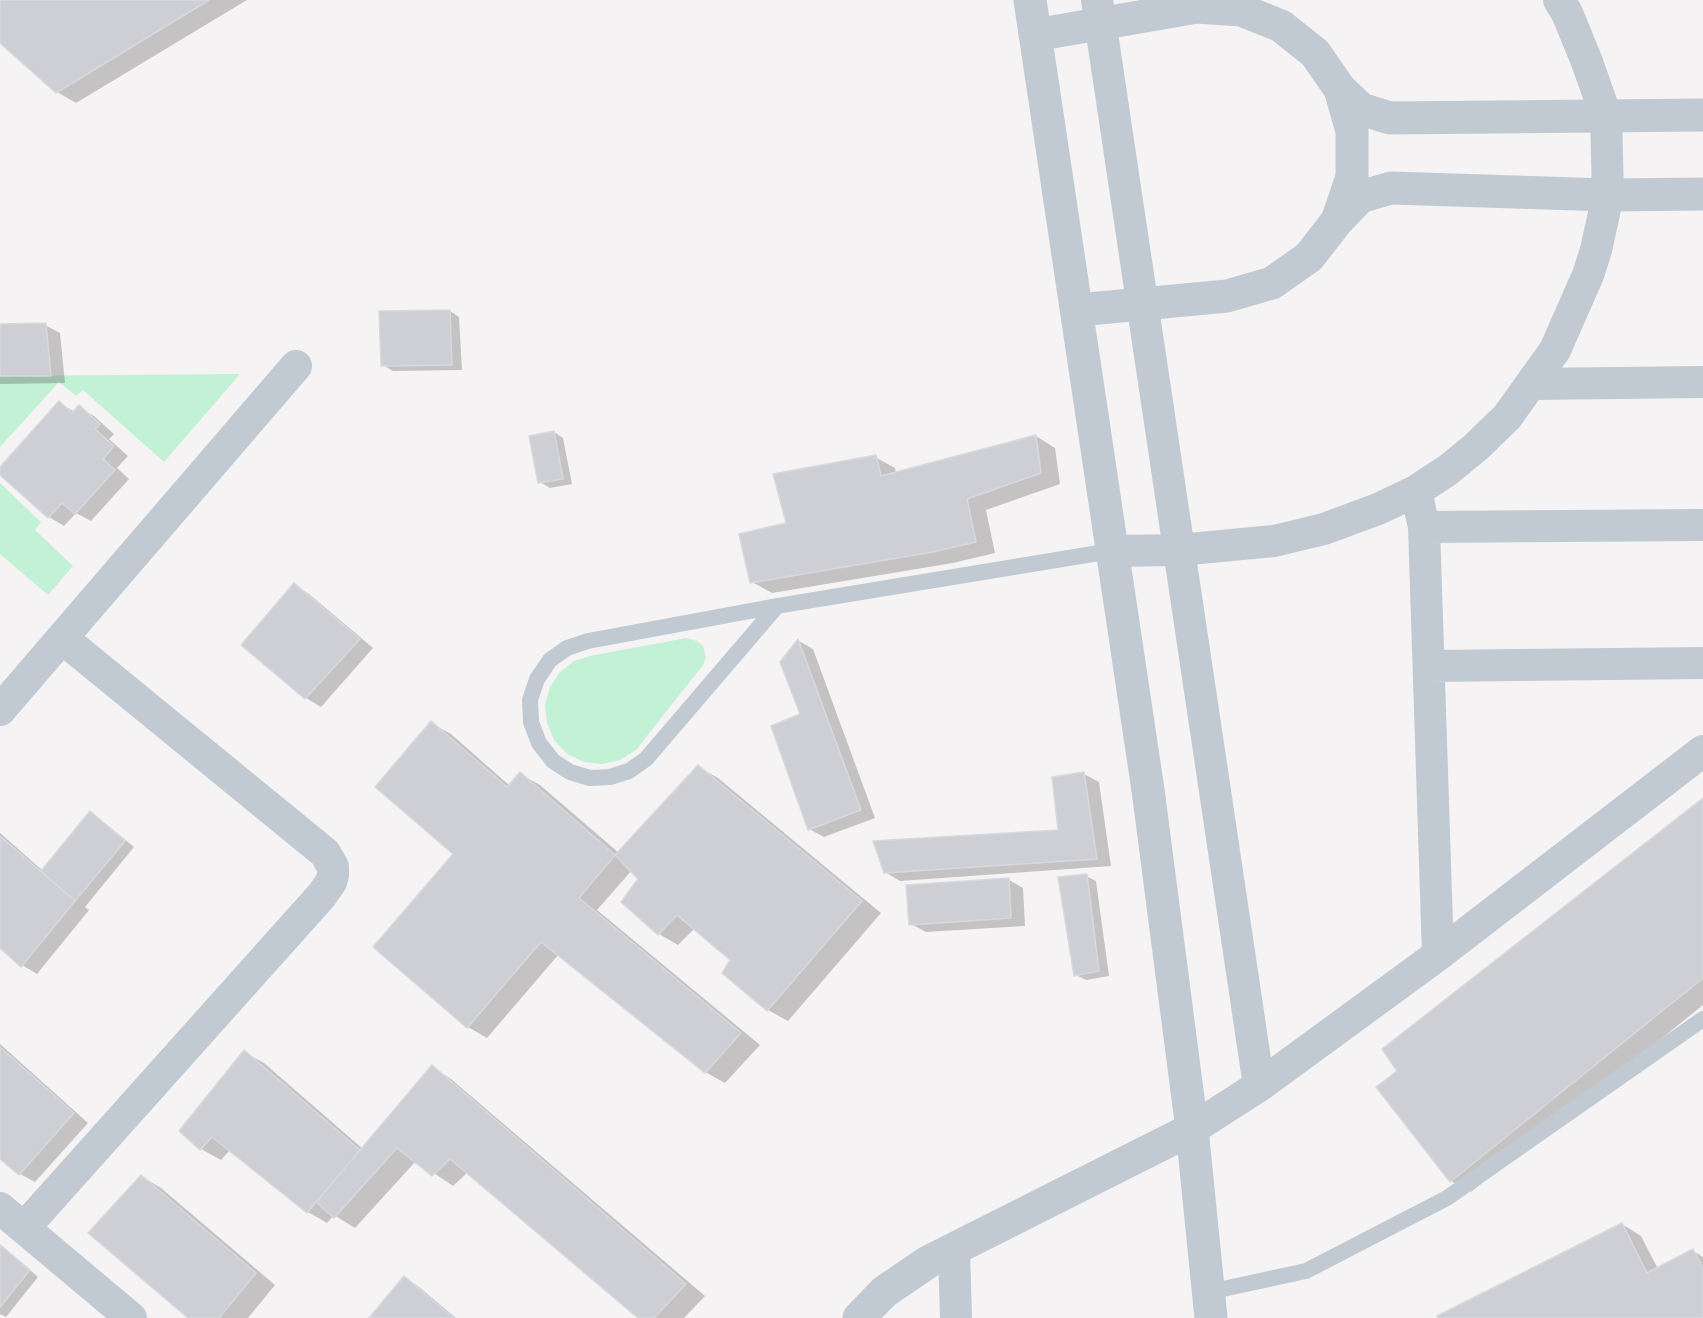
<!DOCTYPE html>
<html>
<head>
<meta charset="utf-8">
<style>
  body { margin:0 }
  canvas { display:block; background:#f5f3f3 }
</style>
</head>
<body>
<canvas width="1703" height="1318"></canvas>
<script>
const g = document.querySelector('canvas').getContext('2d');
g.lineJoin = 'round';
function paint(path, color) { g.fillStyle = color; g.fill(path, 'evenodd'); }
const poly = rows => new Path2D(rows.map(r => 'M' + r).join(''));
function strokePath(path, color, width, dash) { g.strokeStyle = color; g.lineWidth = width; g.lineCap = dash ? 'butt' : 'round'; g.setLineDash(dash || []); g.stroke(path); }
paint(poly([
  [240,374,164,462,83,390,76,396,59,382,0,447,0,376],
  [0,483,41,522,35,530,73,566,48,595,0,554],
  [686,638,697,641,703,646,706,657,703,665,636,750,620,760,602,764,584,762,567,754,554,740,547,723,545,705,550,687,560,672,574,661,590,656]
]), '#c3f1d5');
paint(poly([
  [0,0,247,0,76,103,57,92,0,41],
  [450,311,459,317,462,370,393,371,383,365],
  [45,325,60,333,65,383,0,384,0,326],
  [59,403,75,412,79,407,94,416,114,434,109,439,128,456,117,468,129,479,91,521,76,513,64,526,49,517,0,473,0,469],
  [554,432,563,438,572,484,550,488,540,482],
  [1036,436,1055,448,1060,484,986,510,995,553,953,563,772,593,752,582,787,524,875,457,895,468,896,473],
  [294,585,309,594,373,648,321,707,306,698,243,645],
  [799,641,813,649,875,818,824,837,809,829,802,715,782,662],
  [431,723,451,734,510,786,520,774,540,785,619,853,698,767,718,778,881,913,788,1021,768,1010,724,973,732,959,695,928,678,945,659,934,640,879,632,870,597,910,760,1045,725,1083,705,1072,559,954,487,1038,468,1027,455,854],
  [1084,774,1099,782,1111,866,900,881,885,872,1060,832],
  [1703,800,1703,1005,1471,1192,1451,1181,1400,1072],
  [91,813,100,819,134,847,85,907,89,910,37,974,22,965,0,946,0,833,43,871],
  [1086,876,1096,881,1109,976,1086,980,1076,975],
  [1009,880,1023,888,1025,926,926,932,911,924],
  [0,1044,88,1123,35,1182,20,1174,0,1156],
  [244,1052,264,1063,363,1149,432,1067,451,1079,705,1296,684,1318,641,1318,468,1172,453,1186,416,1161,355,1228,334,1215,327,1223,308,1212,230,1150,221,1160,201,1149,181,1131],
  [141,1176,161,1188,275,1285,248,1318,190,1318],
  [1622,1224,1641,1236,1658,1269,1693,1251,1703,1257,1703,1318,1440,1318],
  [0,1244,38,1277,6,1317,0,1314],
  [405,1278,419,1287,456,1318,371,1318]
]), '#0003');
const building = poly([
  [0,0,209,0,56,93,0,43,0,0],
  [450,310,452,365,381,366,379,311,450,310],
  [46,323,51,376,0,376,0,324,46,323],
  [59,401,72,413,79,405,100,424,95,429,114,446,103,459,115,470,75,514,62,503,48,518,0,475,0,467,59,401],
  [554,431,563,479,538,483,529,436,554,431],
  [1036,435,1041,473,967,499,976,542,933,552,750,583,739,534,786,523,773,474,876,455,881,476,1036,435],
  [294,583,360,639,305,699,241,645,294,583],
  [798,639,861,810,808,830,771,726,800,714,780,662,798,639],
  [431,721,507,787,520,772,615,855,579,898,741,1033,705,1073,541,942,467,1028,373,947,453,854,375,787,431,721],
  [698,765,862,901,767,1011,722,973,730,960,677,915,658,935,621,902,638,879,615,855,698,765],
  [1084,772,1097,859,884,873,873,841,1058,830,1052,777,1084,772],
  [1703,798,1703,978,1450,1182,1376,1087,1397,1071,1382,1049,1703,798],
  [90,811,125,841,75,901,41,871,90,811],
  [0,836,75,901,21,967,0,948,0,836],
  [1087,874,1099,971,1074,976,1058,877,1087,874],
  [1009,878,1011,918,909,925,906,885,1009,878],
  [0,1047,74,1113,19,1175,0,1159,0,1047],
  [244,1050,360,1150,307,1213,212,1137,200,1150,179,1131,244,1050],
  [432,1065,686,1284,654,1318,638,1318,450,1159,432,1176,397,1148,334,1218,316,1202,432,1065],
  [141,1175,256,1273,219,1318,188,1318,88,1233,141,1175],
  [1622,1223,1647,1273,1693,1249,1703,1268,1703,1318,1438,1318,1437,1316,1622,1223],
  [0,1245,30,1270,0,1307,0,1245],
  [404,1276,454,1318,369,1318,404,1276]
]);
paint(building, '#cdcfd5');
strokePath(building, '#d7d9de', 1.5);
strokePath(poly([
  [777,606,646,759,629,771,610,777,590,778,570,772,553,761,539,743,531,722,530,700,537,679,550,660,567,648,588,641,777,606,1111,551],
  [1209,1292,1306,1271,1447,1198,1703,1019]
]), '#c1cad2', 16);
strokePath(poly([
  [1097,0,1259,1086],
  [1531,384,1703,382],
  [1416,491,1424,527,1438,955],
  [1424,527,1703,525],
  [1111,551,1179,550,1274,541,1324,529,1378,509,1416,491,1448,470,1476,447,1507,417,1555,350,1588,275,1596,250,1608,195,1606,116,1587,62,1567,13,1559,0],
  [1429,666,1703,663],
  [0,710,296,366],
  [1192,1129,1259,1086,1438,955,1703,751],
  [0,1208,131,1318],
  [24,1228,322,895,331,882,333,875,333,867,325,853,62,638],
  [954,1250,956,1318]
]), '#c1cad2', 32);
strokePath(poly([
  [1030,0,1148,790,1192,1129,1211,1318],
  [1035,35,1197,7,1241,10,1281,26,1315,53,1340,89,1352,131,1352,177,1337,221,1309,257,1272,283,1227,296,1078,310],
  [1340,89,1361,109,1390,118,1703,115],
  [1337,221,1360,197,1391,188,1608,195,1703,194],
  [859,1318,884,1292,928,1262,1192,1129]
]), '#c1cad2', 33);
</script>
</body>
</html>
